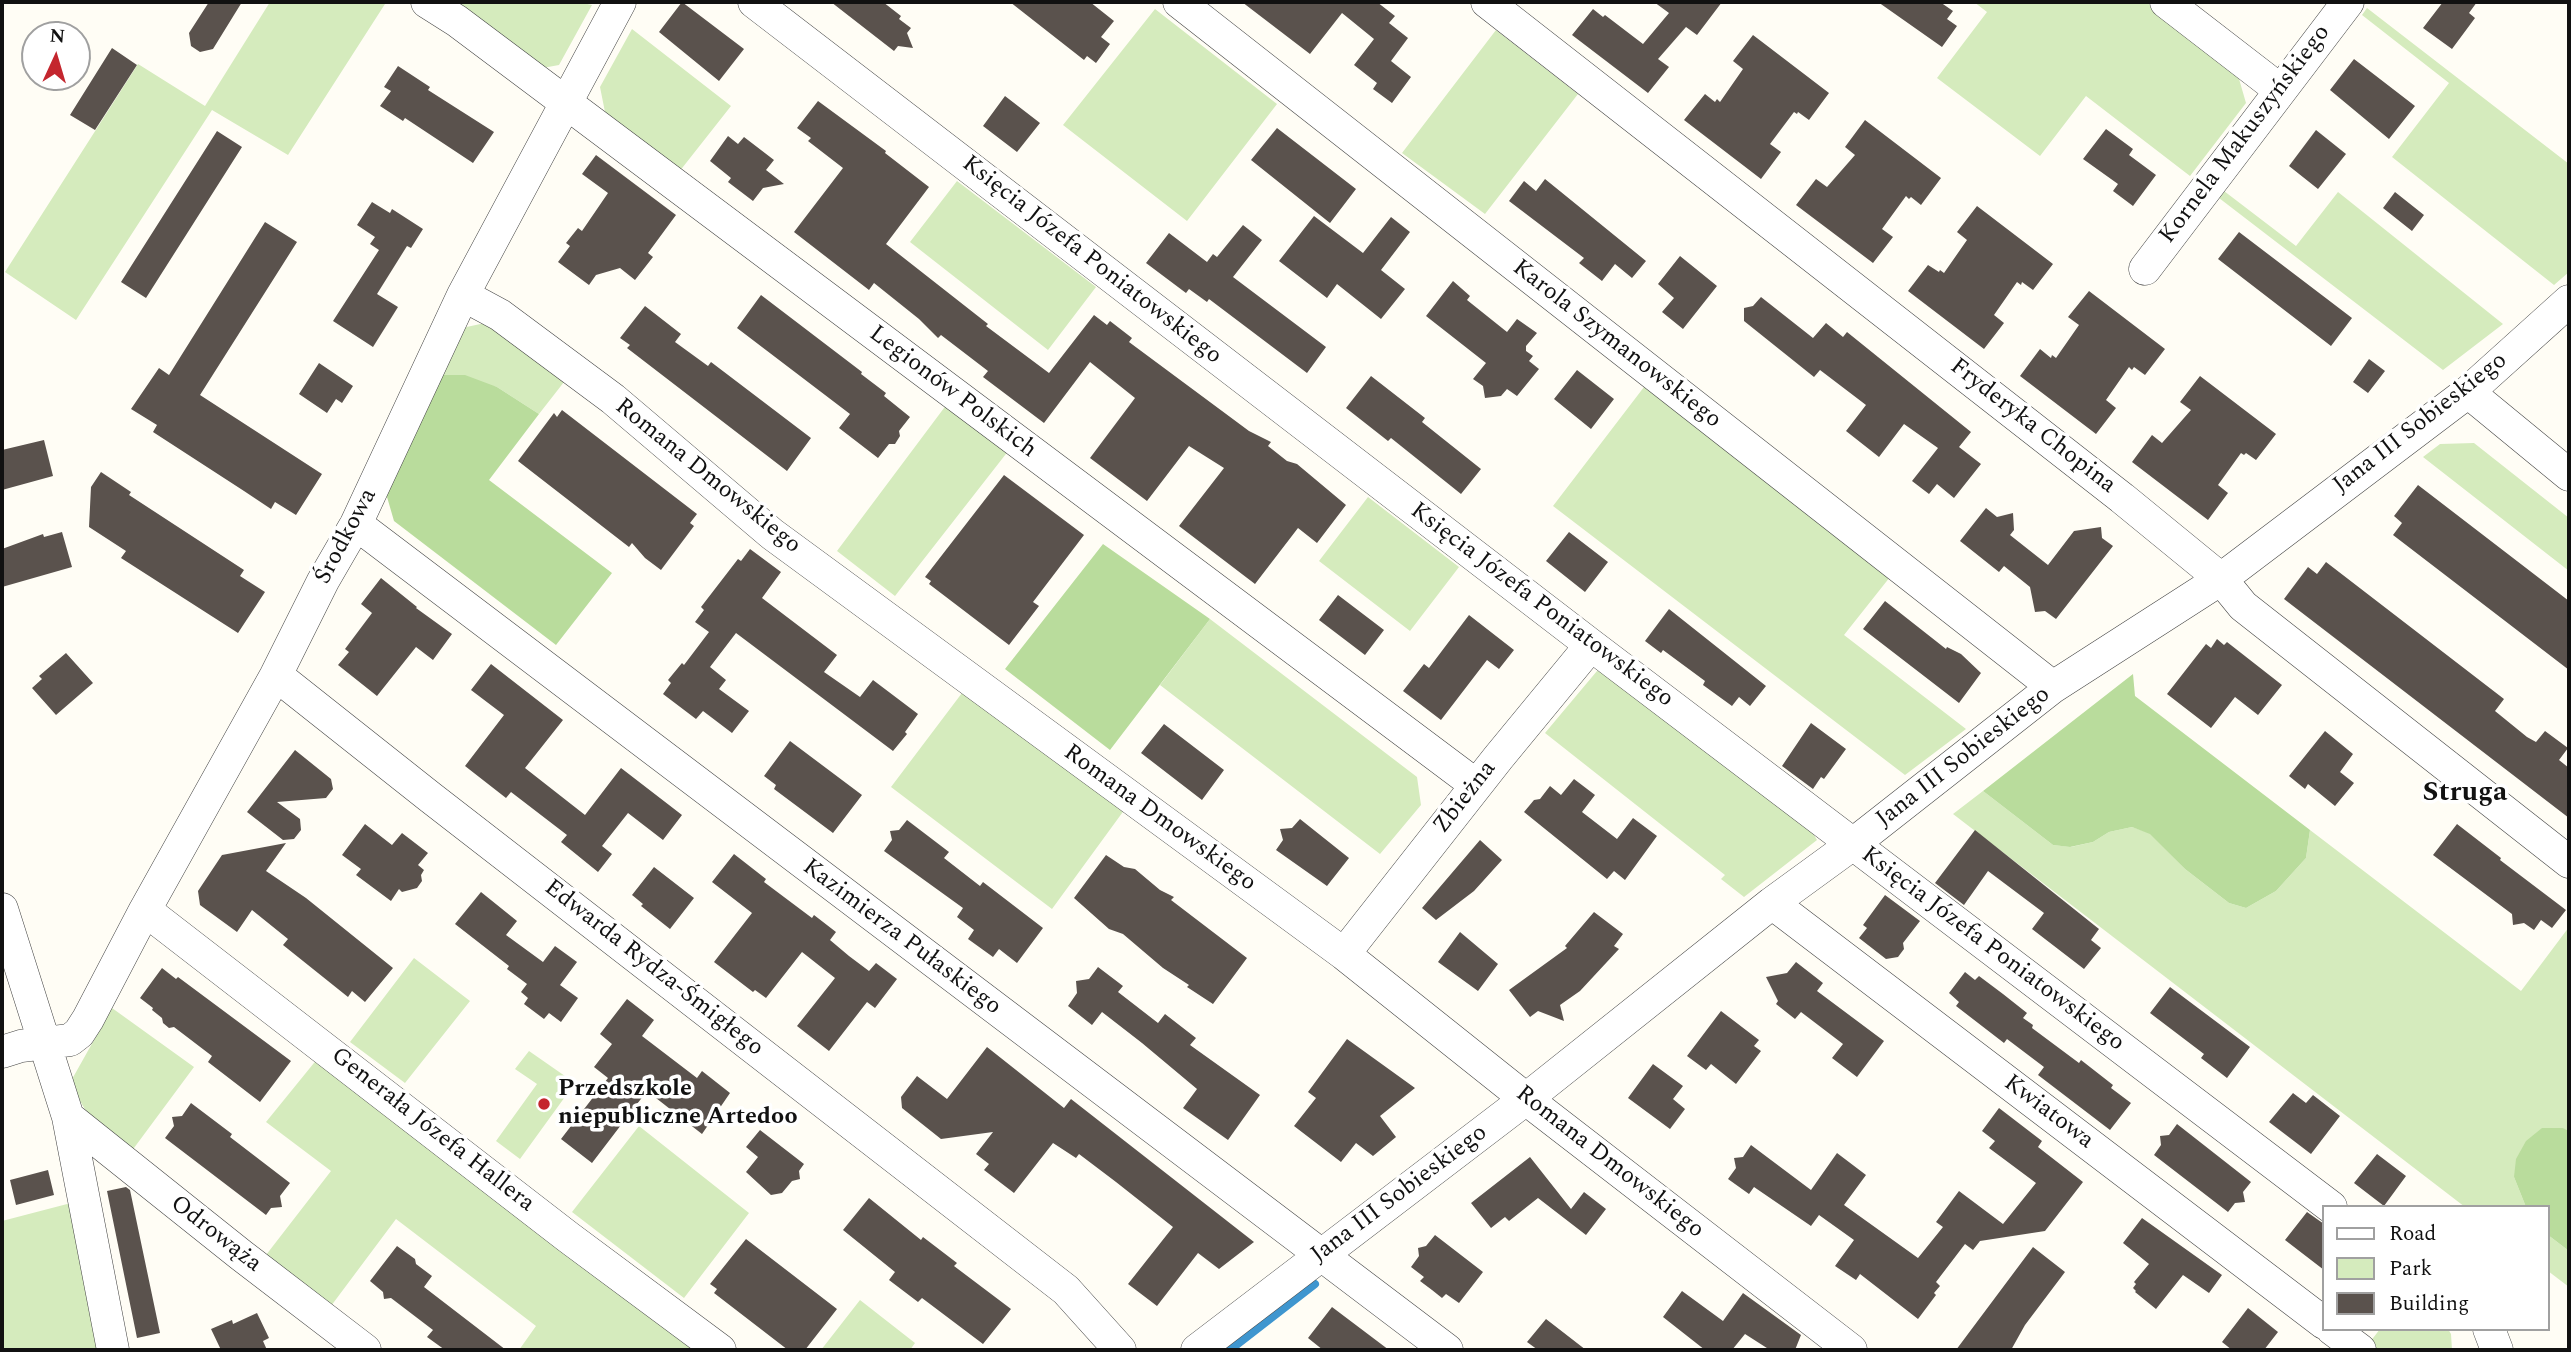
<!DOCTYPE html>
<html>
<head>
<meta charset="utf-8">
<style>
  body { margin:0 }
  #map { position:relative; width:2571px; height:1352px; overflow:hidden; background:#fffdf5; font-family:Spectral,serif }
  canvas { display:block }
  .frame { position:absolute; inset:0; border:4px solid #111; pointer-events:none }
  .legend { position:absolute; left:2322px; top:1205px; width:228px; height:126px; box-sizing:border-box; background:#fff; border:2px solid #a0a0a0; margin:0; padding:9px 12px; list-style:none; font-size:21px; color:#111 }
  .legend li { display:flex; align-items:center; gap:14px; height:35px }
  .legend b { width:35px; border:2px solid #a0a0a0 }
  .north { position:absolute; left:21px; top:21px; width:70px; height:70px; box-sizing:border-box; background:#fff; border:2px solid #a0a0a0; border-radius:50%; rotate:4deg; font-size:19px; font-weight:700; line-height:28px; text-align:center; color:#111 }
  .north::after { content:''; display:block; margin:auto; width:24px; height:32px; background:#c4262e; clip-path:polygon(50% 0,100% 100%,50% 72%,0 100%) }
</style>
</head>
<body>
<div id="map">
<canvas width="2571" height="1352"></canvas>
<div class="frame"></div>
<ul class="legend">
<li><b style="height:9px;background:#fff"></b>Road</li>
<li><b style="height:19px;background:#d5ebbd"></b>Park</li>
<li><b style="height:19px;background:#5a524d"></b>Building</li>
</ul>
<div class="north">N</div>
</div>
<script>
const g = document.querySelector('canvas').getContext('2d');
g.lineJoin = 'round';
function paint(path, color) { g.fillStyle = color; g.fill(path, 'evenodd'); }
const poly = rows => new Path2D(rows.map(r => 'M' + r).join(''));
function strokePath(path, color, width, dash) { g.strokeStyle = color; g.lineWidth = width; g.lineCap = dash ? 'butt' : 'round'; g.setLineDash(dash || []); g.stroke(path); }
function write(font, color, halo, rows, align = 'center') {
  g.font = font + ' Spectral,serif'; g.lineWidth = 7; g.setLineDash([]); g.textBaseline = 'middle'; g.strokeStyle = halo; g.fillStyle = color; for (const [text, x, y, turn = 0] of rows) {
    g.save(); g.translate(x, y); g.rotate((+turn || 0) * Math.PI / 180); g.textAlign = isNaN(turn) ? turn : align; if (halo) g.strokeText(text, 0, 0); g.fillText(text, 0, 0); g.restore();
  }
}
paint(poly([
  [270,2,381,2,385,4,288,155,212,110,76,320,5,272,138,64,205,106],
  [445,2,578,2,592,5,559,65,537,69],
  [1974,2,2146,2,2237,72,2246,103,2190,176,2086,96,2040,156,1937,78,1987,12],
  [2367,8,2569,164,2569,272,2554,285,2392,157,2449,83,2362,15],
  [1155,9,1277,104,1187,221,1063,125],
  [632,29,731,106,679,172,606,117,600,87],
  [1496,30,1578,94,1485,214,1402,153],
  [957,181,1096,287,1048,350,910,242],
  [2224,191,2296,246,2338,192,2503,324,2443,370,2219,198],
  [485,323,564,382,539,414,497,387,440,375,462,328],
  [1644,387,1890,577,1844,635,1966,729,1905,775,1553,506],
  [947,404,1009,450,895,596,837,551],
  [2474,443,2569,518,2569,571,2423,457,2440,444],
  [1368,497,1459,567,1410,631,1319,561],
  [1210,619,1417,777,1421,805,1380,854,1160,685],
  [1597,671,1610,673,1808,825,1817,840,1744,897,1721,879,1725,875,1545,733],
  [965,689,1125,809,1052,909,891,787],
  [1983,791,2053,845,2071,847,2093,842,2109,832,2132,827,2150,833,2185,869,2229,903,2246,908,2276,891,2306,858,2310,830,2521,991,2569,927,2569,1131,2562,1128,2514,1177,2526,1207,2465,1207,1953,814],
  [414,958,470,1001,405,1083,350,1042],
  [112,1008,194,1067,131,1152,94,1125,72,1087,71,1081],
  [529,1051,575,1083,520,1159,496,1141,537,1084,515,1069],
  [318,1058,700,1350,519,1350,536,1326,396,1219,331,1306,266,1255,331,1171,266,1122],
  [639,1126,749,1213,684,1298,572,1212],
  [71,1203,98,1350,2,1350,2,1221],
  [2548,1235,2569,1251,2569,1287,2548,1271],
  [860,1300,915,1343,910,1350,821,1350],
  [2380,1329,2448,1329,2451,1334,2452,1350,2373,1350,2367,1346]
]), '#d5ebbd');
paint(poly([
  [440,375,465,375,497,387,539,414,489,480,612,573,556,645,394,521,385,490],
  [1103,544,1210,619,1110,750,1005,669],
  [2133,674,2135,696,2310,830,2306,858,2276,891,2246,908,2229,903,2185,869,2150,834,2132,827,2109,832,2093,842,2070,847,2053,845,1983,791],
  [2542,1128,2563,1128,2569,1131,2569,1251,2548,1235,2548,1207,2526,1207,2514,1177,2516,1159,2526,1141]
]), '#b9dc9c');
strokePath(poly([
  [1230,1350,1315,1284]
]), '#3f96cf', 8);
paint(poly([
  [209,2,242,2,213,49,200,52,191,46,189,33],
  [682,2,744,49,719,81,659,32],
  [831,2,883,2,901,16,899,19,911,28,907,33,913,48,898,46,894,51],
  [1010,2,1090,2,1114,21,1101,37,1110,44,1096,63,1087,56,1084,60],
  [1242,2,1377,2,1395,16,1389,23,1408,38,1391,61,1411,77,1392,103,1373,89,1377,83,1354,65,1374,39,1342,13,1310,54],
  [1654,2,1722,2,1697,35,1686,27,1658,59,1669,67,1648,93,1572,35,1593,9,1603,17,1605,15,1643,44,1669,13],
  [1878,2,1940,2,1953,11,1947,19,1957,26,1942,47],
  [2443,2,2477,2,2469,13,2475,18,2452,49,2423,28],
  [1753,35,1829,93,1809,120,1798,112,1797,114,1794,112,1770,144,1781,152,1761,179,1684,120,1705,94,1715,102,1717,99,1720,102,1743,69,1733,61],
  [112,48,137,65,95,130,70,115],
  [2354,59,2415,106,2389,139,2330,90],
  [398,66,430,87,428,90,494,132,473,163,405,118,403,121,380,106,391,91,384,87],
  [1005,96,1040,123,1017,152,983,126],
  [818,101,886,151,885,153,929,187,886,244,988,324,986,326,1049,373,1094,315,1107,325,1110,321,1132,338,1129,342,1249,431,1271,442,1268,446,1287,461,1297,464,1346,505,1317,543,1298,528,1255,584,1179,526,1224,468,1189,446,1147,501,1090,458,1135,398,1090,362,1044,423,983,377,988,371,941,335,938,338,919,319,874,283,869,290,794,232,843,168,808,141,811,138,797,128],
  [1865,120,1941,178,1921,205,1911,197,1909,199,1906,196,1882,229,1893,237,1873,263,1796,205,1816,179,1827,187,1855,155,1845,147],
  [1277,128,1356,189,1330,223,1251,160],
  [2106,129,2133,149,2129,155,2156,175,2133,206,2113,191,2118,184,2083,159],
  [2316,130,2346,154,2318,189,2289,166],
  [217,131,242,147,146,298,121,282],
  [728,136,738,144,744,137,774,160,766,170,784,184,763,188,753,201,728,182,731,178,710,161],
  [596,155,676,215,648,253,653,257,635,280,620,268,596,275,589,285,558,262,570,246,566,243,578,228,582,231,608,193,582,174],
  [1545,179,1646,261,1632,278,1615,264,1602,281,1579,263,1584,258,1509,201,1524,181,1536,191],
  [2395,192,2424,215,2412,231,2383,208],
  [372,202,390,213,392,209,423,229,411,248,407,246,377,294,398,307,373,347,333,321,379,250,370,244,375,237,357,225],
  [1977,206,2053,264,2033,290,2022,282,2021,285,2017,282,1994,315,2004,323,1984,349,1908,291,1928,265,1939,272,1940,270,1944,273,1967,240,1957,232],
  [1314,216,1363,253,1391,217,1410,232,1381,270,1405,289,1381,319,1337,284,1327,298,1279,261],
  [265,222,297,242,200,395,322,474,296,515,275,502,271,509,244,491,153,432,157,425,131,409,159,368,169,375],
  [1243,225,1262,240,1233,277,1326,347,1307,373,1209,299,1207,302,1189,289,1186,293,1146,263,1169,233,1207,262,1213,254,1217,257],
  [2239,232,2352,318,2331,346,2218,259],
  [1680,256,1717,286,1683,329,1662,312,1674,298,1658,284],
  [1453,281,1470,296,1467,300,1507,332,1517,319,1537,333,1526,346,1526,351,1533,356,1529,361,1539,369,1517,396,1507,389,1501,396,1485,398,1483,386,1473,379,1486,363,1426,316],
  [2089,291,2165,349,2145,375,2134,367,2132,370,2129,367,2106,400,2116,408,2096,434,2020,376,2040,349,2051,358,2052,355,2056,358,2079,325,2068,317],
  [761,295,862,372,861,374,886,393,884,396,910,417,899,431,900,436,895,444,889,444,878,458,839,428,850,414,737,328],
  [1761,297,1813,338,1826,323,1843,337,1847,332,1971,432,1959,447,1981,464,1954,498,1937,484,1929,494,1912,481,1938,448,1904,424,1879,457,1846,431,1866,405,1820,370,1814,377,1744,321,1744,308,1753,306],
  [645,306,681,334,675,342,708,366,711,362,811,438,787,471,627,348,630,345,620,338],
  [2369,359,2385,371,2368,393,2353,382],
  [319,363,353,386,342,403,336,399,327,413,299,394],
  [1577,370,1614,399,1591,429,1554,399],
  [1371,376,1425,418,1422,422,1481,469,1461,494,1391,438,1388,441,1346,408],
  [2200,376,2276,434,2256,460,2246,453,2244,455,2241,453,2218,485,2228,493,2208,520,2132,462,2152,435,2162,443,2191,410,2180,402],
  [562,410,697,514,690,523,694,526,661,570,645,558,632,543,629,547,518,461,554,413,557,417],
  [44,440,53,476,2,490,2,450],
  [101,472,131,492,129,495,244,570,240,576,265,592,238,633,121,558,126,551,89,527,91,487],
  [1004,475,1084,535,1033,602,1039,606,1009,645,929,584,931,581,925,577],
  [2418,485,2569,601,2569,670,2393,535,2402,523,2394,516],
  [1986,508,1997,517,2013,513,2014,530,2010,535,2048,565,2074,531,2101,527,2102,538,2113,546,2056,619,2045,611,2035,612,2030,587,2004,566,1999,572,1960,541],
  [62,532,72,567,2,587,2,549,43,534,44,537],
  [1569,532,1608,562,1585,592,1546,561],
  [750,549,781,572,762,598,837,655,824,672,860,697,873,680,918,714,905,732,907,734,893,751,736,633,710,667,726,680,719,689,749,711,732,733,703,711,696,719,663,694,671,683,668,680,682,663,684,665,709,632,695,622,704,610,701,607,738,559,741,561],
  [2326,562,2504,699,2495,711,2527,737,2536,742,2545,731,2568,748,2559,760,2569,768,2569,818,2284,599,2308,567,2317,574],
  [381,578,417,607,416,608,452,634,433,660,416,647,377,696,338,665,349,652,345,649,372,613,361,604],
  [1338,595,1384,630,1365,655,1319,620],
  [1885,601,1946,649,1947,647,1961,654,1981,673,1959,703,1863,629],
  [1669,609,1766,686,1750,706,1739,697,1732,706,1703,685,1705,681,1663,650,1661,653,1645,641],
  [1469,615,1514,650,1499,669,1487,660,1441,720,1403,691,1424,664,1429,668],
  [2217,639,2224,645,2227,642,2282,685,2258,715,2235,697,2211,728,2167,694,2206,644,2211,648],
  [66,653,93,683,56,715,32,688,42,679,39,676],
  [491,664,563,720,525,768,585,815,621,768,682,815,663,840,628,813,602,846,612,854,598,872,561,842,567,835,511,792,506,798,465,766,504,715,471,690],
  [1811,723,1846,749,1824,779,1821,777,1813,789,1782,766],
  [1164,724,1224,770,1202,800,1141,753],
  [2325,731,2353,754,2340,772,2354,783,2335,806,2308,784,2305,789,2289,776],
  [790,741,862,795,833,833,774,789,776,785,764,776],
  [295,750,331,779,333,789,326,798,277,802,300,819,301,830,294,839,283,840,247,812],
  [1574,779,1595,795,1582,812,1617,839,1633,818,1657,836,1625,880,1614,871,1607,879,1524,812,1534,800,1540,799,1550,786,1561,795],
  [1300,819,1349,858,1327,886,1276,850,1283,840,1280,829,1292,828],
  [907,820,949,852,944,858,980,886,983,882,1043,928,1017,963,999,949,993,957,968,939,974,930,957,917,963,908,884,851,892,840,890,831,899,830],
  [365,824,392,845,402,833,428,853,418,865,424,870,421,875,422,881,417,888,402,892,399,889,391,901,356,875,361,869,342,855],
  [2457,824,2501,858,2500,860,2566,910,2552,928,2541,920,2534,930,2524,923,2513,925,2512,914,2433,855],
  [1975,830,2099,929,2091,940,2101,948,2084,969,2032,929,2044,913,1988,871,1964,905,1935,883],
  [1480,840,1502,860,1474,891,1436,920,1422,908],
  [286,843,266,871,306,898,393,968,365,1002,352,991,348,997,283,945,288,939,252,910,237,932,200,905,198,891,222,855],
  [734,854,766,879,764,882,812,918,814,915,836,932,830,940,849,956,869,971,876,963,897,979,875,1008,867,1002,829,1051,797,1026,835,978,802,952,766,998,755,990,753,992,714,962,752,913,712,882],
  [1106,855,1124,867,1135,869,1160,890,1174,897,1171,900,1247,958,1213,1004,1187,987,1189,985,1163,968,1123,934,1109,929,1074,898],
  [654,867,694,898,670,929,641,906,643,904,632,895],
  [481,892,517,921,506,935,543,962,555,946,577,962,560,985,578,998,561,1022,549,1013,544,1019,524,1004,528,998,521,992,527,984,507,969,509,966,455,924],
  [1885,895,1920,921,1903,943,1904,949,1898,957,1886,959,1859,938,1867,928,1863,925],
  [1594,912,1623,934,1614,946,1619,949,1580,991,1560,1005,1564,1021,1538,1011,1530,1017,1509,990,1567,948,1565,946],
  [1460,932,1498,964,1478,991,1438,962],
  [1796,962,1823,983,1817,991,1884,1041,1857,1077,1832,1058,1843,1044,1801,1012,1795,1019,1776,1004,1778,1001,1766,977,1787,973],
  [1098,967,1123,986,1118,992,1158,1023,1165,1014,1196,1038,1190,1045,1260,1095,1228,1140,1183,1108,1197,1089,1142,1043,1102,1012,1092,1025,1068,1006,1077,993,1076,981,1089,979],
  [162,968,176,979,178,977,291,1061,260,1102,208,1062,212,1056,174,1027,169,1028,163,1023,162,1018,152,1010,153,1008,140,998],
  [1965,972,1975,980,1979,976,2003,994,2027,1013,2023,1018,2033,1025,2032,1028,2079,1063,2081,1060,2113,1085,2111,1088,2131,1103,2110,1130,2038,1075,2044,1067,2007,1039,2004,1043,1956,1006,1959,1002,1949,993],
  [2170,987,2250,1047,2227,1078,2201,1058,2204,1054,2150,1013],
  [627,999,654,1020,642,1036,697,1078,702,1071,730,1093,702,1134,647,1091,592,1163,561,1139,608,1078,594,1067,612,1044,600,1034],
  [1721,1011,1759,1040,1754,1046,1761,1051,1736,1084,1711,1064,1706,1070,1687,1056],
  [1347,1039,1415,1088,1380,1116,1396,1137,1373,1156,1356,1143,1341,1162,1294,1126,1316,1098,1308,1092],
  [987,1047,1064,1108,1071,1099,1254,1242,1219,1269,1198,1253,1157,1306,1128,1284,1173,1227,1116,1182,1079,1154,1076,1158,1053,1143,1014,1193,984,1170,989,1164,976,1154,993,1132,941,1139,902,1108,901,1097,917,1076,947,1099],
  [1653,1064,1683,1086,1673,1099,1685,1109,1670,1129,1628,1098],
  [2293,1093,2306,1103,2313,1095,2340,1116,2311,1154,2269,1122],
  [191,1103,232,1134,230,1137,290,1183,280,1196,282,1207,271,1208,266,1215,165,1138,174,1126,172,1117,182,1116],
  [1999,1108,2042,1141,2038,1147,2083,1182,2045,1231,1980,1241,1973,1250,1965,1244,1936,1282,1940,1286,1934,1293,1936,1295,1918,1319,1860,1274,1856,1280,1835,1266,1854,1240,1819,1215,1811,1226,1754,1187,1749,1194,1728,1179,1736,1168,1734,1158,1743,1157,1751,1145,1811,1190,1837,1153,1866,1175,1844,1205,1918,1258,1943,1227,1936,1222,1959,1191,2003,1224,2036,1183,1989,1148,1995,1141,1982,1131],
  [2177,1124,2251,1182,2243,1192,2245,1202,2235,1203,2228,1212,2154,1155,2161,1145,2160,1136,2169,1135],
  [760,1130,804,1164,799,1171,800,1179,792,1181,782,1193,771,1195,746,1172,758,1157,746,1147],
  [2377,1154,2406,1176,2384,1206,2354,1183],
  [1530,1157,1571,1209,1584,1192,1606,1209,1586,1235,1538,1198,1509,1221,1505,1217,1491,1228,1471,1203],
  [48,1170,54,1195,16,1205,10,1180],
  [126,1187,130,1190,160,1333,137,1338,107,1191],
  [869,1198,921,1240,923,1237,957,1263,954,1266,1011,1309,983,1344,922,1298,918,1302,889,1280,895,1272,843,1230],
  [2307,1212,2324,1224,2324,1270,2285,1240],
  [2142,1218,2222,1275,2209,1293,2183,1275,2156,1309,2135,1292,2136,1291,2133,1288,2136,1284,2134,1282,2149,1264,2123,1243],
  [1435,1235,1483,1272,1459,1303,1446,1294,1442,1298,1432,1290,1420,1281,1424,1277,1411,1267,1419,1256,1418,1248,1426,1246],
  [746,1239,837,1309,805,1350,788,1350,714,1293,717,1289,710,1284],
  [397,1246,415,1259,416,1264,432,1276,424,1287,506,1350,445,1350,427,1337,433,1330,391,1298,384,1299,383,1292,370,1281],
  [2033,1247,2065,1272,2025,1325,2011,1350,1956,1350],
  [1682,1291,1723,1321,1743,1293,1801,1335,1795,1350,1770,1350,1745,1334,1732,1350,1705,1350,1663,1317],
  [1332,1307,1389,1350,1323,1350,1308,1338],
  [2248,1308,2278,1332,2264,1350,2232,1350,2222,1342],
  [257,1313,269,1338,263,1341,267,1350,221,1350,211,1329,232,1320,233,1324],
  [1546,1319,1586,1350,1538,1350,1527,1342]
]), '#5a524d');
const street = poly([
  [427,2,457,21,1476,785],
  [754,2,1591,645,2331,1207],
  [1179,2,2053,687],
  [1487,2,2122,498,2221,579,2243,606,2569,862],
  [2166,2,2280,90],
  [2145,269,2348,2],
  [463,295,500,315,613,399,772,534,1344,954,1526,1099,1851,1350],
  [2468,392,2569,475],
  [356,524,1447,1350],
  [276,675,430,797,1066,1290,1120,1350],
  [1772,903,2324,1323],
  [2,909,68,1117,113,1350],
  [145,910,568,1237,720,1350],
  [1344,954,1498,758,1591,645],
  [2,1052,21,1046,70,1040,79,1033,88,1019,145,910,276,675,323,581,356,524,463,295,620,2],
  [68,1117,241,1255,365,1350],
  [2332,1329,2360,1350],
  [2489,1329,2497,1350],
  [1197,1350,1526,1099,1772,903,1853,844,2053,687,2221,579,2468,392,2569,301]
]);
strokePath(street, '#444', 33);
strokePath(street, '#fff', 32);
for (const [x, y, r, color] of [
  [544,1104,7,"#c4262e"]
]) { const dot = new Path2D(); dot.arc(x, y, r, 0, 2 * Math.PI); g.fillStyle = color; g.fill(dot); strokePath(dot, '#fff', 2.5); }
write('24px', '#111', '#fff', [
  ["Kornela Makuszyńskiego",2246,135,-53],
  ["Księcia Józefa Poniatowskiego",1091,261,38],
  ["Karola Szymanowskiego",1616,345,38],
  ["Legionów Polskich",952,393,37],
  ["Jana III Sobieskiego",2421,424,-38],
  ["Fryderyka Chopina",2032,427,38],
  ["Romana Dmowskiego",707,477,39],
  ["Środkowa",347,537,-62],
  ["Księcia Józefa Poniatowskiego",1541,606,37],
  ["Jana III Sobieskiego",1964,758,-38],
  ["Zbieżna",1466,798,-52],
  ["Romana Dmowskiego",1159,819,36],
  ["Kazimierza Pułaskiego",901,938,37],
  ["Księcia Józefa Poniatowskiego",1992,950,37],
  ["Edwarda Rydza-Śmigłego",653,969,38],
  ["Kwiatowa",2048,1113,37],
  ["Generała Józefa Hallera",432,1131,38],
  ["Romana Dmowskiego",1609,1163,38],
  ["Jana III Sobieskiego",1400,1195,-37],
  ["Odrowąża",215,1235,38]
]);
write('bold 24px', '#111', '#fff', [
  ["Przedszkole",558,1090],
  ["niepubliczne Artedoo",558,1118]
], 'left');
write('bold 28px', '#111', '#fff', [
  ["Struga",2465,795]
]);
</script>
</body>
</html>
